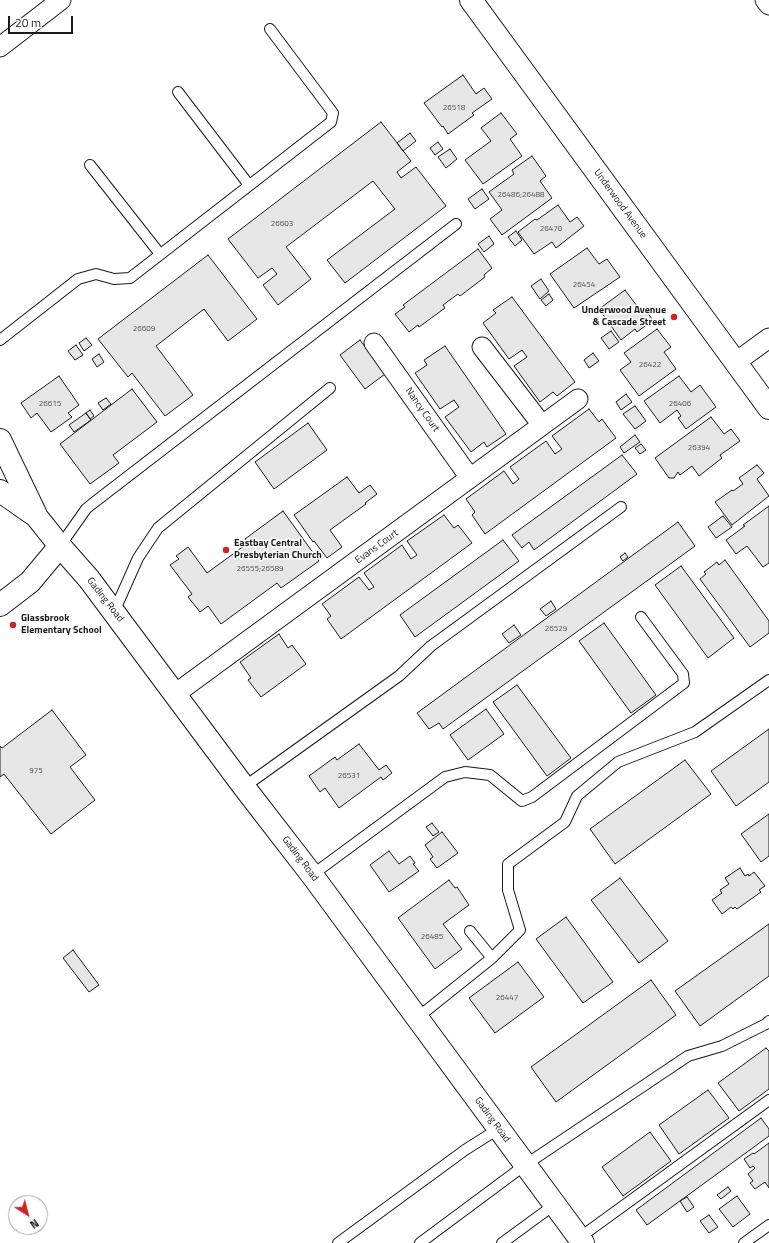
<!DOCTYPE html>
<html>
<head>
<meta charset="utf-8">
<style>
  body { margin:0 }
  #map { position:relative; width:769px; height:1243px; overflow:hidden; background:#fff; font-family:"Titillium Web",sans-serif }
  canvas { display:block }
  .north { position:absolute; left:8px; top:1195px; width:40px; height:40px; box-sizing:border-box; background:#fff; border:1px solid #a3a3a3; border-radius:50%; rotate:144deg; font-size:11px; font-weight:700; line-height:16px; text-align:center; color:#1a1a1a }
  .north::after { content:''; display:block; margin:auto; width:14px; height:18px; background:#c62828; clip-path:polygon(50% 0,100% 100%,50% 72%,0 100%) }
  .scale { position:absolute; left:8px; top:16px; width:65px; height:18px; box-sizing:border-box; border:2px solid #1a1a1a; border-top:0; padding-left:5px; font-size:12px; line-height:14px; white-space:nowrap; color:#1a1a1a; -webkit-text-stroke:3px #fff; paint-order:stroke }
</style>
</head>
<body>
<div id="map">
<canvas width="769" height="1243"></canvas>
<div class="north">N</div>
<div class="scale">20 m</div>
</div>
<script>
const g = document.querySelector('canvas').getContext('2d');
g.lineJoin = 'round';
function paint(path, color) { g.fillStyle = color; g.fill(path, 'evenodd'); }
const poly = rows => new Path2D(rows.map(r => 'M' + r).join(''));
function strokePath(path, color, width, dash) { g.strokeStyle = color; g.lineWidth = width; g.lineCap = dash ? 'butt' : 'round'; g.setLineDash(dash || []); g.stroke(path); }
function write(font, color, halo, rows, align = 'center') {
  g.font = font + ' "Titillium Web",sans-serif'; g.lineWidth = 3; g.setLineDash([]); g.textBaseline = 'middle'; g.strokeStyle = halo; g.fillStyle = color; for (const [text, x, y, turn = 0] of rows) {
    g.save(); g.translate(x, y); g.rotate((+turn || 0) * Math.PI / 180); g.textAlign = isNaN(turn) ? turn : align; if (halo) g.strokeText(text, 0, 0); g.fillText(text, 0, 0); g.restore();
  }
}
const building = poly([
  [463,75,476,94,484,88,492,99,472,113,474,115,448,134,443,126,442,127,424,103,463,75],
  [501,113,517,134,510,139,522,156,483,184,465,160,491,141,481,128,501,113],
  [381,122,411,161,397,172,401,178,416,167,446,206,345,283,327,260,395,209,373,181,286,247,311,279,278,305,263,285,277,274,272,268,258,278,228,239,381,122],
  [410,133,416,141,403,151,397,143,410,133],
  [438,142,443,149,435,155,430,148,438,142],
  [450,149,457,159,446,168,438,157,450,149],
  [532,156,546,176,540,181,552,198,502,235,490,219,502,210,489,192,514,174,512,170,532,156],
  [482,189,489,199,475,209,468,199,482,189],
  [558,205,570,222,577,217,584,226,556,248,552,242,534,254,518,232,535,219,537,220,558,205],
  [516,231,522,240,515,246,508,237,516,231],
  [489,236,494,244,484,252,478,244,489,236],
  [587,248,599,264,607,259,620,277,574,308,550,274,587,248],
  [478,249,492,268,484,275,485,277,460,296,458,294,443,305,445,308,419,327,418,325,409,332,395,314,405,307,403,305,478,249],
  [208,255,257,319,228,341,204,309,156,346,193,395,165,416,132,373,128,377,98,339,208,255],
  [541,279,549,291,540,299,531,286,541,279],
  [625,290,643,314,646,311,653,320,637,332,635,329,621,340,599,309,625,290],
  [549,294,553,300,546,306,541,300,549,294],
  [512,297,575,382,557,396,553,392,540,402,514,366,527,357,522,350,509,359,483,323,496,313,493,310,512,297],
  [657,329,671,347,664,352,676,369,639,396,620,370,631,362,624,353,657,329],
  [611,331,619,342,609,349,601,338,611,331],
  [86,338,92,345,84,351,79,343,86,338],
  [360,340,385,374,365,389,340,355,360,340],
  [76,345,83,355,75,360,68,351,76,345],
  [445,346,506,434,487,447,484,442,471,452,445,417,459,407,454,400,440,409,415,373,427,365,424,360,445,346],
  [593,353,599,361,589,368,584,360,593,353],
  [99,354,104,362,97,367,92,359,99,354],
  [59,376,79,405,68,413,72,417,51,432,37,413,31,418,21,403,59,376],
  [679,376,691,392,700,385,716,407,686,429,678,418,681,416,677,410,660,423,644,401,679,376],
  [132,389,157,422,113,455,119,463,90,484,60,444,132,389],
  [626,394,632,402,621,410,616,402,626,394],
  [106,398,111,404,103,410,98,403,106,398],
  [635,406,646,421,635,429,623,414,635,406],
  [589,409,599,422,602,419,616,438,485,534,472,515,475,512,466,499,504,471,513,484,519,479,510,467,546,441,555,454,562,449,552,436,589,409],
  [90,410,94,416,90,419,86,413,90,410],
  [86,413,91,420,74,432,69,425,86,413],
  [711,417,724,434,731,429,740,441,720,455,722,458,699,476,692,466,680,475,678,472,674,478,669,478,655,458,711,417],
  [308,423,327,450,274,489,255,462,308,423],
  [635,435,640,442,624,453,620,447,635,435],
  [641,444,646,450,640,454,635,448,641,444],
  [622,455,637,474,534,550,529,542,522,548,512,535,622,455],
  [757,465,764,473,757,479,769,496,732,525,715,502,732,490,733,491,743,484,739,478,757,465],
  [347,477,359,493,370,485,377,494,365,503,366,504,330,530,342,547,327,558,314,541,313,542,294,515,347,477],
  [769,506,769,563,763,567,747,546,736,554,726,540,745,526,743,525,769,506],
  [283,511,319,561,281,588,277,583,221,624,208,606,200,612,188,597,192,594,170,565,179,559,176,556,188,547,207,573,248,543,245,539,283,511],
  [444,515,454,528,458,525,472,543,341,639,327,619,331,616,322,604,359,577,369,590,374,587,364,573,402,545,411,559,417,555,407,541,444,515],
  [723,516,732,527,716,538,708,527,723,516],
  [678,522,695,546,443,729,439,723,429,729,417,713,678,522],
  [503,540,519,561,415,637,400,615,503,540],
  [625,553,628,557,623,561,620,557,625,553],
  [725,560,769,621,769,633,750,647,700,579,706,574,704,572,717,562,719,565,725,560],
  [681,566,734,638,708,658,655,585,681,566],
  [551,601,556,609,546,616,540,609,551,601],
  [604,623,656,695,631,713,579,641,604,623],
  [514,625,521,635,509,643,502,634,514,625],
  [279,634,288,648,292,645,306,664,261,697,248,680,251,678,240,662,279,634],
  [517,685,571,758,547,776,493,702,517,685],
  [486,709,504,734,468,760,450,735,486,709],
  [52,710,86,755,70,767,95,800,51,834,4,774,0,777,0,746,2,748,52,710],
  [769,729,769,782,736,806,711,771,769,729],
  [359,744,379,770,386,765,392,773,383,780,381,777,339,808,325,788,320,792,309,776,335,757,337,760,359,744],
  [685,760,711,794,615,864,590,829,685,760],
  [769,814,769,856,761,862,741,834,769,814],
  [432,823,439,832,433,836,426,827,432,823],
  [442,832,458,853,437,868,430,859,433,857,425,845,442,832],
  [389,851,399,864,410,856,415,863,413,864,419,871,389,892,370,865,389,851],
  [740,868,745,876,748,874,749,876,754,872,765,886,759,890,761,892,737,909,735,907,733,909,731,907,722,914,712,900,722,893,720,890,729,884,725,878,740,868],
  [620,878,668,941,639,963,591,900,620,878],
  [449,880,455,888,457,887,469,905,443,924,462,949,435,969,398,918,449,880],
  [566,917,613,982,583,1003,536,939,566,917],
  [769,924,769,976,700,1026,675,991,769,924],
  [73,950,99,985,89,992,63,958,73,950],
  [518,962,544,997,495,1033,469,998,518,962],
  [651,980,676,1015,556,1102,531,1067,651,980],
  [766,1048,769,1051,769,1089,739,1111,718,1083,766,1048],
  [708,1090,729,1118,679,1154,659,1125,708,1090],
  [761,1118,769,1129,769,1136,647,1225,636,1210,761,1118],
  [650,1132,671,1161,623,1196,602,1167,650,1132],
  [769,1143,769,1188,765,1182,755,1189,750,1183,753,1181,748,1174,755,1168,753,1166,750,1168,744,1159,753,1153,754,1154,769,1143],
  [728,1187,731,1191,721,1199,717,1195,728,1187],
  [737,1196,750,1214,733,1227,719,1209,737,1196],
  [687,1197,694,1207,687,1212,680,1201,687,1197],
  [709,1215,718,1227,709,1233,700,1221,709,1215]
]);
paint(building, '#e6e6e6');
strokePath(building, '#1a1a1a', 1);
const service = poly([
  [178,92,249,185],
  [90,165,160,254],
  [0,340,78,279,96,274,114,279,130,278,331,122,333,113,270,29],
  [60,546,86,509,92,504,456,224],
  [114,612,138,558,158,528,330,388],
  [244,787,399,676,431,646,621,507],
  [312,875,445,777,465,772,490,775,522,801,532,797,684,683,683,674,641,617],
  [492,958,520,930,508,890,508,864,565,822,577,796,618,762,695,732,769,680],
  [417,1018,492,958,470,931],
  [579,1238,769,1100],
  [338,1243,465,1150,498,1129],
  [420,1243,525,1165,688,1056,722,1046,766,1024,769,1021],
  [502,1243,554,1205],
  [744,1243,769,1225]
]);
const minor = poly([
  [765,0,769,5],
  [0,47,61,0],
  [374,343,470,478],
  [482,347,542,425],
  [736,362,769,338],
  [175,694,578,399]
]);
const tertiary = poly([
  [471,0,769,408],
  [0,605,30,582,60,546]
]);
const secondary = poly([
  [0,440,36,515],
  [0,491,36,516,60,546,89,579,244,787,312,875,583,1243]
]);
strokePath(service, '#1a1a1a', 12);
strokePath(minor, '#1a1a1a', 21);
strokePath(tertiary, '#1a1a1a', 24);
strokePath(secondary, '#1a1a1a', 24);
strokePath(service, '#fff', 10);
strokePath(minor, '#fff', 19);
strokePath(tertiary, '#fff', 22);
strokePath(secondary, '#fff', 22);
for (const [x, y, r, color] of [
  [674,317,4,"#c62828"],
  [226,550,4,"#c62828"],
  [13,625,4,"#c62828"]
]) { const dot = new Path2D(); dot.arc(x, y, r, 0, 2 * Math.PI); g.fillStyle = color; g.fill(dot); strokePath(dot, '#fff', 1.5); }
write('8px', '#4d4d4d', null, [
  ["26518",454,108],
  ["26486;26488",521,195],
  ["26603",282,224],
  ["26470",551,229],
  ["26454",584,285],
  ["26609",144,329],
  ["26422",650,365],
  ["26615",50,404],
  ["26406",680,404],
  ["26394",699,448],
  ["26555;26589",260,569],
  ["26529",556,629],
  ["975",36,771],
  ["26531",349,776],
  ["26485",432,937],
  ["26447",507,998]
]);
write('10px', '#1a1a1a', '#fff', [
  ["Underwood Avenue",620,204,54],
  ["Nancy Court",422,410,55],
  ["Evans Court",377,547,-36],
  ["Gading Road",105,600,52],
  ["Gading Road",300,859,53],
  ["Gading Road",492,1120,54]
]);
write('bold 10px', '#1a1a1a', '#fff', [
  ["Underwood Avenue",666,311,"right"],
  ["& Cascade Street",666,323,"right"],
  ["Eastbay Central",234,544],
  ["Presbyterian Church",234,556],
  ["Glassbrook",21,619],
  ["Elementary School",21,631]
], 'left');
</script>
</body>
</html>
